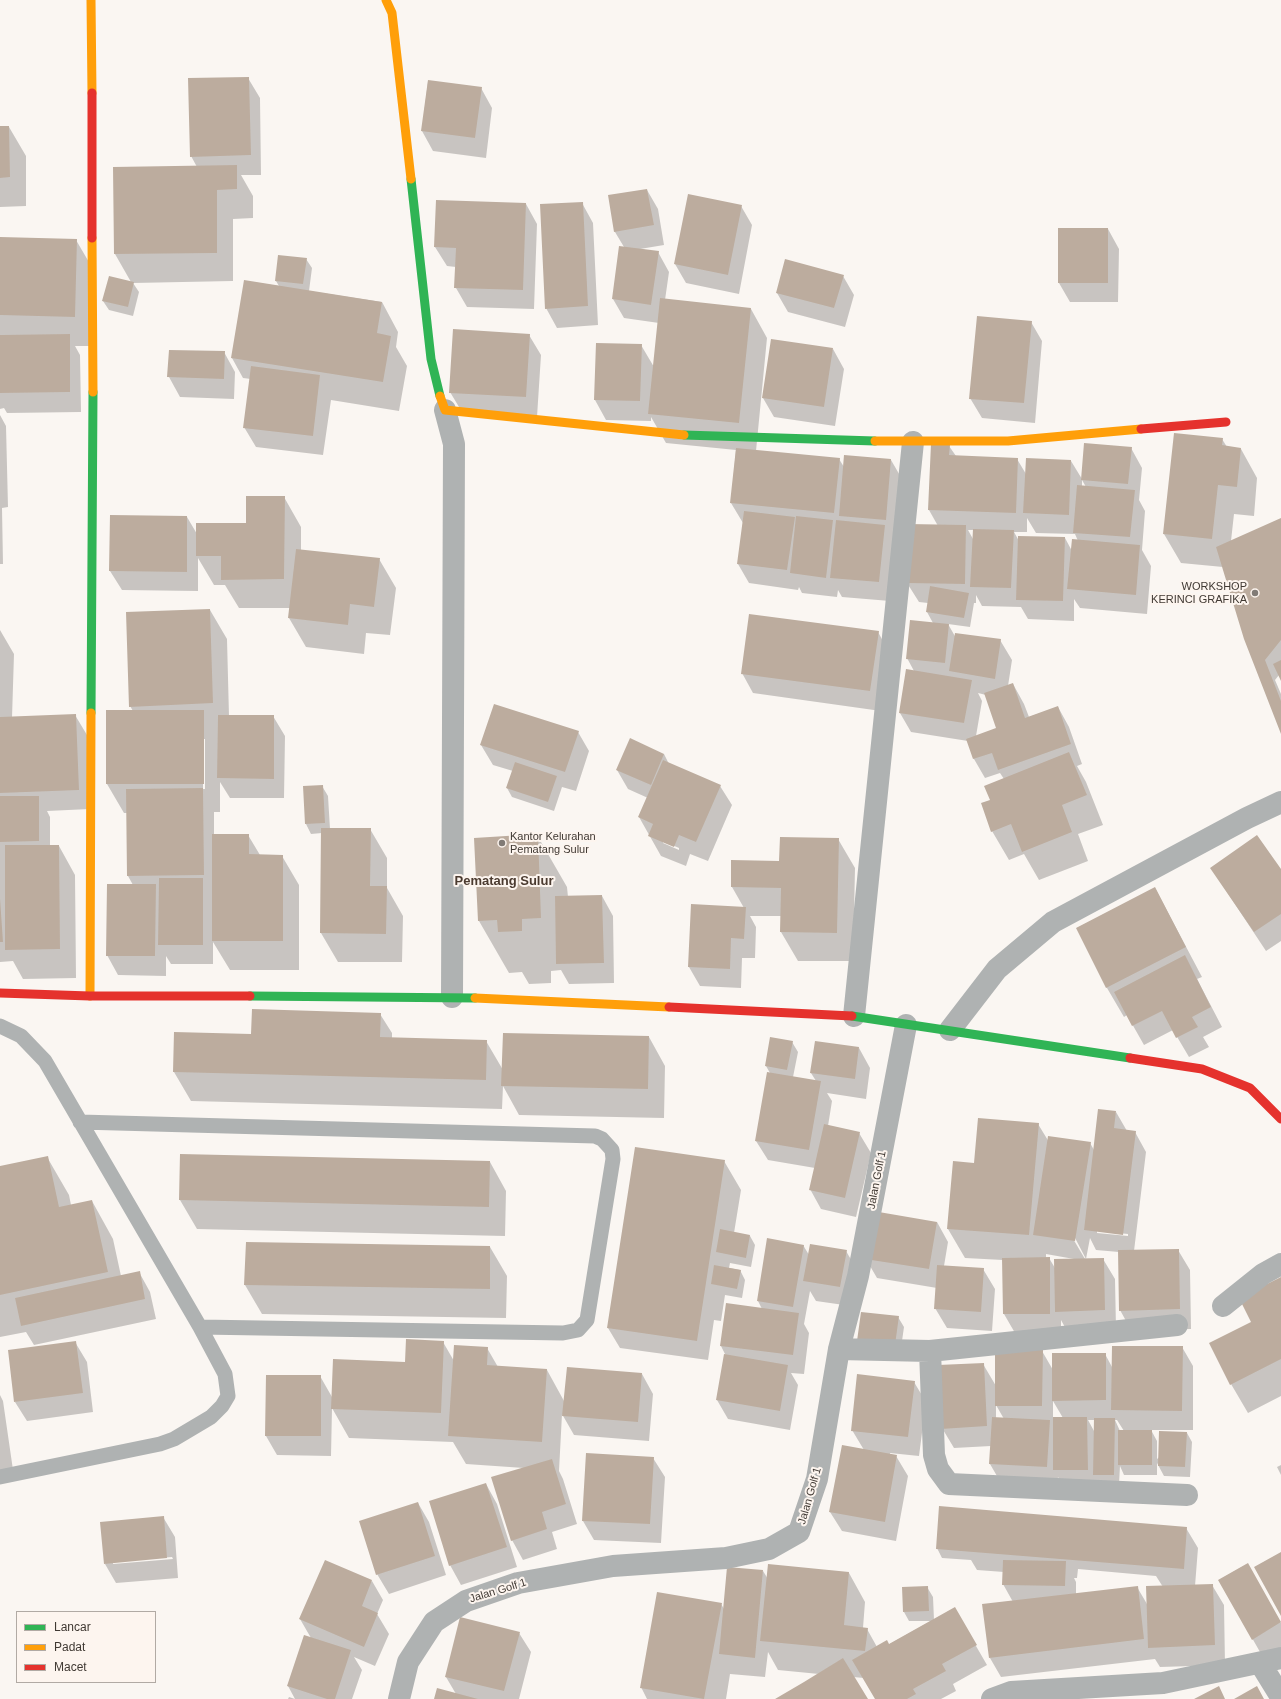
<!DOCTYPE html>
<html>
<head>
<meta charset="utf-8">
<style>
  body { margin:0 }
  #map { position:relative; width:1281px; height:1699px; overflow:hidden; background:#faf6f2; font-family:Helvetica,sans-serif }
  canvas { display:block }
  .legend { position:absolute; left:16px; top:1611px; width:140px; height:72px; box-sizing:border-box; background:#fdf5ef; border:1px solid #b1aaa4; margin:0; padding:5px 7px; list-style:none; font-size:12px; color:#403933 }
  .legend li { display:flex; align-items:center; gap:8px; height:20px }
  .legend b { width:20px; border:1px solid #b1aaa4 }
</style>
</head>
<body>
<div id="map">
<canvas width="1281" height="1699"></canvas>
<ul class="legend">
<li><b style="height:5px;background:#30b455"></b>Lancar</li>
<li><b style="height:5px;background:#ff9f0a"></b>Padat</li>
<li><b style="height:5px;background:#e5322d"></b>Macet</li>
</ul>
</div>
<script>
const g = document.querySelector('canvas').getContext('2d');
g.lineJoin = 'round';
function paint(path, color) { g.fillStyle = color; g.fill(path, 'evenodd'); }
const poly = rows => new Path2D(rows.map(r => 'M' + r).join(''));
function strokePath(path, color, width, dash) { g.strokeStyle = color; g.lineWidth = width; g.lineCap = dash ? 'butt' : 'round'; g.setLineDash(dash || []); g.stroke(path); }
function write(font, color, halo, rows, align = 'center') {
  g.font = font + ' Helvetica,sans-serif'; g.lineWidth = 4; g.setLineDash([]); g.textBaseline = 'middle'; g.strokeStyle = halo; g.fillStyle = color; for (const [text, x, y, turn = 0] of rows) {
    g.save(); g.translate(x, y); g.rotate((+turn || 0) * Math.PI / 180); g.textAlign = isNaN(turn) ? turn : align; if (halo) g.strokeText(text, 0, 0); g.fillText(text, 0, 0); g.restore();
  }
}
paint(poly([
  [248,78,260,98,261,175,241,175,253,196,253,218,233,219,233,281,133,283,139,292,133,316,109,310,103,301,131,282,115,254,197,167,191,156],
  [428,81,481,88,492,108,486,158,433,151,422,131],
  [0,127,9,127,26,156,26,206,0,207],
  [647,190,658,209,664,245,640,249,658,252,669,272,665,300,751,309,767,338,756,451,839,459,844,467,891,460,902,479,897,539,892,539,896,545,890,601,842,597,838,590,837,597,802,593,799,587,798,590,749,583,738,564,743,523,731,503,736,450,666,443,651,417,651,421,606,420,595,400,597,344,641,345,654,367,659,323,624,318,613,299,624,247,615,232,609,196],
  [582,203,593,223,598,325,557,328,546,308],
  [526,204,537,224,534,309,467,307,456,288,456,267,447,266,435,247],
  [741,206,752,225,739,294,686,283,675,264],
  [1108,229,1119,249,1118,302,1070,302,1059,283],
  [0,238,76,240,93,269,91,346,75,346,80,355,81,412,7,413,4,408,0,409],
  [306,259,312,268,309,291,382,302,398,332,396,347,407,366,399,411,331,400,323,455,256,447,244,427,251,379,243,378,232,358,245,281,279,286,276,281],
  [843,276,854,295,845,327,788,312,777,293],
  [1031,322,1042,341,1035,423,982,418,970,398],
  [529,335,541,355,537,417,462,412,450,392],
  [833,349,844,369,835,426,774,417,763,398],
  [224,352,235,372,234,399,180,397,169,377],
  [0,415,6,426,8,507,2,508,3,564,0,564],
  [1222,439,1227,447,1241,449,1257,478,1254,516,1234,514,1231,541,1281,519,1281,679,1279,675,1275,680,1281,694,1281,732,1223,567,1181,563,1164,534],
  [949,446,956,456,1017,459,1026,474,1071,461,1082,479,1131,448,1142,468,1139,500,1145,511,1142,550,1151,566,1147,614,1080,608,1074,599,1074,621,1028,619,1021,607,982,606,976,595,976,603,974,603,970,627,948,624,956,638,1000,640,1012,660,1008,686,1013,684,1024,704,1029,717,1058,707,1069,727,1082,764,1077,766,1086,782,1103,825,1078,834,1088,861,1039,880,1024,854,1009,860,992,831,1004,779,1000,773,985,778,974,759,968,741,911,732,900,713,914,671,907,658,933,623,927,612,928,603,919,602,907,583,938,526,929,510],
  [1082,480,1086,487,1082,487],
  [1027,518,1036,533,1075,534,1078,541,1072,551,1065,538,1019,541,1014,532,1027,532],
  [968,530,973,530,973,539],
  [978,693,986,695,997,729,976,736,982,701],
  [284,497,301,527,301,551,379,559,396,588,390,635,366,633,364,654,306,647,289,618,290,608,239,608,225,585,214,585,198,558,198,591,122,590,110,571,187,517,197,534,247,524],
  [210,610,227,639,229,716,273,716,285,736,284,798,230,798,220,782,220,812,214,812,214,835,248,835,260,855,282,856,299,885,299,970,230,970,213,942,213,964,171,964,166,956,166,976,118,975,107,955,133,885,128,876,127,813,124,813,107,784,133,711,130,706],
  [203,739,205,739,205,789,203,789],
  [0,630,14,654,12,718,75,715,87,735,90,809,47,811,50,817,50,846,59,846,75,875,76,978,23,979,13,961,0,962],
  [878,632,889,652,881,711,753,693,742,673],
  [578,732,589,751,576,791,562,787,554,811,512,797,507,788,513,771,493,765,481,745],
  [664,754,669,764,720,786,732,805,708,861,690,854,686,866,661,856,639,817,648,798,628,789,617,770],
  [663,841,679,848,679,850,663,843],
  [322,786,328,796,330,829,370,829,387,858,387,888,403,916,402,962,338,962,321,933,322,833,311,834,306,824],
  [537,835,567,887,568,897,602,896,613,916,614,983,569,984,561,970,551,971,551,983,529,984,522,972,509,973,479,921],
  [838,839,855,868,853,961,798,961,781,932,782,916,750,916,756,927,755,958,742,958,741,988,700,986,689,967,744,908,732,887,780,862],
  [1211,868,1281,871,1281,941,1266,951],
  [1155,888,1202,977,1197,979,1222,1027,1203,1037,1209,1047,1189,1057,1173,1030,1144,1045,1127,1015,1124,1017,1107,988,1077,928],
  [380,1014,392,1033,392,1039,486,1041,503,1070,649,1037,665,1066,664,1118,519,1115,503,1086,502,1109,191,1101,174,1072,252,1035],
  [792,1042,798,1052,793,1077,816,1081,811,1073,859,1048,870,1068,866,1099,827,1093,832,1101,828,1126,859,1133,871,1153,856,1217,821,1209,810,1189,815,1168,768,1160,756,1141,770,1073,766,1066],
  [1116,1112,1127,1131,1135,1132,1146,1152,1134,1251,1178,1250,1190,1270,1191,1329,1131,1330,1120,1310,1119,1252,1096,1250,1090,1238,1086,1259,1074,1236,1072,1237,1085,1259,1103,1259,1115,1279,1116,1329,1067,1331,1061,1320,1061,1333,1015,1333,1004,1314,1003,1260,965,1258,948,1229,975,1164,1038,1124,1049,1142,1090,1143,1094,1150],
  [1097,1231,1128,1234,1128,1236,1097,1233],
  [1046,1254,1074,1259,1055,1268,1049,1258,1046,1258],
  [47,1157,69,1195,71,1205,92,1201,113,1239,121,1276,139,1272,150,1292,156,1319,34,1345,26,1332,0,1337,0,1167],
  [724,1161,741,1190,734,1233,750,1236,755,1245,751,1267,730,1263,729,1268,740,1270,745,1280,742,1298,725,1295,721,1321,714,1320,708,1360,620,1348,608,1328],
  [490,1162,506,1191,505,1236,197,1229,180,1200],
  [937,1222,948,1242,944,1266,983,1269,995,1289,992,1331,947,1328,935,1308,937,1288,877,1278,866,1259],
  [803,1245,809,1255,846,1251,857,1270,851,1306,816,1301,810,1291,804,1324,809,1333,804,1374,791,1373,798,1385,790,1430,728,1419,717,1400,726,1356,721,1346,762,1309,758,1301],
  [490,1247,507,1276,506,1318,262,1314,245,1285],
  [1281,1278,1281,1396,1248,1413,1231,1384,1252,1322],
  [898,1317,904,1327,900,1355,864,1351],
  [75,1342,87,1362,93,1412,27,1421,15,1402],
  [443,1342,454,1361,487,1348,498,1367,547,1370,564,1401,642,1374,653,1394,649,1441,574,1435,562,1414,559,1471,563,1479,577,1524,552,1532,557,1549,523,1560,512,1540,524,1468,466,1464,453,1442,349,1438,332,1408,331,1456,277,1455,266,1436,320,1376,332,1397,406,1363],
  [1182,1347,1193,1366,1193,1430,1151,1430,1157,1441,1157,1459,1187,1433,1192,1442,1190,1477,1164,1476,1157,1463,1157,1475,1124,1475,1120,1466,1119,1484,1065,1490,1058,1477,1057,1486,1001,1483,990,1464,991,1446,954,1448,942,1428,983,1364,996,1386,1042,1351,1053,1370,1105,1354,1112,1367],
  [1053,1401,1063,1418,1053,1418],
  [996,1405,1004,1419,996,1418],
  [1088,1420,1095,1420,1094,1431],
  [1115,1420,1117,1420,1124,1431,1120,1431],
  [914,1382,926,1402,919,1456,890,1453,890,1455,896,1456,908,1476,896,1541,842,1531,830,1512,864,1450,852,1430],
  [0,1395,3,1401,13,1470,0,1472],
  [653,1458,665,1477,661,1543,594,1540,583,1521],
  [1281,1465,1281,1475,1277,1467],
  [486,1484,497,1504,517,1567,461,1585,450,1565],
  [418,1503,429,1522,446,1575,389,1594,377,1574],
  [163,1517,175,1537,178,1578,116,1583,105,1564],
  [172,1557,173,1559,113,1564,113,1562],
  [1186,1528,1198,1548,1195,1586,1212,1585,1224,1605,1225,1665,1160,1667,1155,1659,1001,1677,990,1658,1013,1602,1003,1584,1004,1572,977,1570,971,1560,942,1558,937,1548],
  [1078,1569,1156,1576,1163,1587,1147,1604,1137,1587,1076,1594,1076,1582,1074,1578,1077,1578],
  [1247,1564,1281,1623,1281,1649,1264,1659,1219,1580],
  [763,1571,768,1579,849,1573,865,1602,863,1628,867,1629,877,1647,888,1645,931,1621,909,1621,904,1612,927,1587,933,1597,934,1620,954,1608,987,1665,953,1684,956,1691,941,1699,876,1699,864,1678,853,1677,866,1699,777,1699,819,1674,778,1670,768,1652,765,1677,730,1674,726,1699,647,1699,641,1687,721,1604,724,1609],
  [372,1581,383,1600,377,1614,389,1634,375,1666,354,1657,362,1670,352,1699,288,1699,289,1697,295,1699,288,1686,311,1638,300,1619],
  [519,1633,531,1652,519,1699,435,1699,456,1694,446,1677]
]), '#0003');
paint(poly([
  [249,77,251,155,190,157,188,78],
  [428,80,482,87,475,138,421,131],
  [0,126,9,126,10,177,0,178],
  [237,165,237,189,217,190,217,253,114,254,113,167],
  [647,189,654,225,614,232,608,195],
  [688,194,742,205,728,275,674,264],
  [436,200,526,203,523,290,454,288,456,248,434,247],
  [583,202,588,306,545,309,540,204],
  [1058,228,1108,228,1108,283,1058,283],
  [0,237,77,239,75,317,0,315],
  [619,246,659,251,651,305,612,299],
  [278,255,307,258,303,284,275,281],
  [785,259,844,275,834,308,776,293],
  [109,276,134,282,128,307,102,301],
  [244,280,382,302,377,333,391,336,383,382,231,358],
  [660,298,751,308,739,423,648,414],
  [977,316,1032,321,1024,403,969,399],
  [453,329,530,334,526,397,449,393],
  [70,334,70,392,0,393,0,335],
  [771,339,833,348,824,407,762,398],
  [596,343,642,344,640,401,594,400],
  [169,350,225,351,224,379,167,377],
  [251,366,320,375,313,436,243,428],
  [1174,433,1223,438,1222,445,1241,448,1237,487,1218,485,1212,539,1163,534],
  [1084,443,1132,447,1128,484,1081,480],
  [931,444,950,445,949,455,1018,458,1016,513,928,510],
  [736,448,840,458,834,513,730,503],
  [844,455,891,459,886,520,839,516],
  [1026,458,1071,460,1069,515,1023,513],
  [1077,485,1135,490,1130,537,1073,533],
  [246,496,285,496,284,579,221,580,221,556,196,556,196,523,246,523],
  [744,511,795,517,787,570,737,564],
  [110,515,187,516,187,572,109,571],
  [796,516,833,520,826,578,790,573],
  [1281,518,1281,640,1265,660,1281,701,1281,734,1244,639,1216,547],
  [836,520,885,525,879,582,830,578],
  [908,524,966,525,965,584,906,583],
  [973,529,1014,530,1011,588,970,587],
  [1018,536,1065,537,1063,601,1016,600],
  [1072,539,1140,545,1136,595,1067,589],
  [296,549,380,558,374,607,350,604,348,625,288,618],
  [930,586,969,593,964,618,926,612],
  [210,609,213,703,129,707,126,612],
  [749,614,879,631,870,691,741,674],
  [910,620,949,624,945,663,906,659],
  [955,633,1001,639,995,679,949,671],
  [1281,660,1281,681,1273,664],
  [906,669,972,680,964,723,899,713],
  [1013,683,1025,718,1058,706,1071,744,998,770,992,753,973,759,966,739,996,728,984,693],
  [494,704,579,731,565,772,480,745],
  [106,710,204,710,204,784,106,784],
  [76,714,79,790,0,793,0,717],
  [218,715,274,715,274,779,217,778],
  [630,738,664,754,651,785,616,770],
  [1069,752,1087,795,1062,805,1072,832,1022,852,1011,824,991,832,981,803,990,800,984,786],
  [663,760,721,785,696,842,679,835,674,847,648,836,653,824,638,817],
  [515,762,557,776,548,802,506,788],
  [323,785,325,823,305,824,303,786],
  [203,788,204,875,127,876,126,789],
  [0,796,39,796,39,841,0,842],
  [321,828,371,828,370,886,387,886,386,934,320,933],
  [212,834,249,834,249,854,283,855,283,941,212,941],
  [538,834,541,918,522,919,522,931,498,932,497,920,478,921,474,838],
  [1257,835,1281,869,1281,914,1254,932,1210,868],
  [780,837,839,838,837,933,780,932,781,888,731,887,731,860,779,861],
  [5,845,59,845,60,949,5,950],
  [159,878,203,878,203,945,158,945],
  [107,884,156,884,155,956,106,956],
  [1155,887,1186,947,1106,988,1076,928],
  [602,895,604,963,556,964,555,896],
  [0,898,3,942,0,942],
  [691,904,746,907,744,939,731,938,730,969,688,967],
  [1185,955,1211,1007,1192,1017,1198,1027,1176,1038,1162,1011,1132,1026,1114,992],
  [252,1009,381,1013,380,1037,487,1040,486,1080,173,1072,174,1032,251,1034],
  [503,1033,649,1036,648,1089,501,1086],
  [770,1037,793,1041,787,1070,765,1066],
  [815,1041,859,1047,855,1079,810,1073],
  [767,1072,821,1081,809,1150,755,1141],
  [1098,1109,1116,1111,1114,1128,1136,1131,1123,1235,1084,1230],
  [978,1118,1039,1123,1029,1235,947,1229,953,1161,974,1163],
  [824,1124,860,1132,845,1198,809,1190],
  [1048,1136,1091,1142,1075,1241,1033,1235],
  [635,1147,725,1160,697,1341,607,1328],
  [180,1154,490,1161,489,1207,179,1200],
  [48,1156,59,1207,92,1200,108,1272,0,1295,0,1166],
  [873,1211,937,1222,929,1269,865,1259],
  [720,1229,750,1235,746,1258,716,1252],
  [767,1238,804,1245,793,1307,757,1301],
  [246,1242,490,1246,490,1289,244,1285],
  [810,1244,847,1250,840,1287,803,1281],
  [1179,1249,1180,1309,1119,1311,1118,1250],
  [1050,1257,1050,1314,1003,1314,1002,1258],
  [1104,1258,1105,1310,1055,1312,1054,1259],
  [714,1265,741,1270,737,1289,711,1284],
  [937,1265,984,1268,981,1312,934,1309],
  [140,1271,145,1299,21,1326,15,1298],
  [1281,1277,1281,1359,1230,1385,1209,1343,1251,1322,1239,1298],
  [726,1303,799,1313,793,1355,720,1346],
  [861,1312,899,1316,895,1345,857,1341],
  [406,1339,444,1341,441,1413,331,1409,333,1359,405,1362],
  [76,1341,83,1393,14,1402,8,1350],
  [454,1345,488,1347,487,1365,547,1369,542,1442,448,1436],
  [1112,1346,1183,1346,1182,1411,1111,1410],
  [995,1350,1043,1350,1042,1406,995,1406],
  [1052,1353,1106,1353,1106,1400,1052,1401],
  [724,1354,788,1365,780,1411,716,1400],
  [984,1363,987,1426,941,1429,938,1365],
  [567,1367,642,1373,638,1422,562,1416],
  [857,1374,915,1381,908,1437,851,1431],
  [266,1375,321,1375,321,1436,265,1436],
  [992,1417,1050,1420,1047,1467,989,1464],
  [1053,1417,1087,1417,1088,1470,1053,1470],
  [1094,1418,1115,1418,1114,1475,1093,1475],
  [1118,1430,1152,1430,1152,1465,1118,1465],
  [1159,1431,1187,1432,1185,1467,1158,1466],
  [842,1445,897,1455,885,1522,829,1512],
  [586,1453,654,1457,650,1524,582,1521],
  [552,1459,566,1504,542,1512,547,1529,511,1541,491,1477],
  [486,1483,507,1547,449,1566,429,1501],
  [418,1502,435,1556,376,1575,359,1521],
  [939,1506,1187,1527,1184,1569,936,1549],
  [164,1516,167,1558,104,1564,100,1522],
  [1281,1552,1281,1616,1254,1567],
  [325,1560,372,1580,362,1606,378,1613,364,1647,299,1619],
  [1003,1560,1066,1561,1065,1586,1002,1585],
  [1248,1563,1281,1622,1252,1640,1218,1580],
  [768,1564,849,1572,844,1625,868,1628,865,1651,760,1641],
  [727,1567,763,1570,755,1658,719,1654],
  [1213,1584,1215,1645,1148,1648,1146,1586],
  [928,1586,929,1611,903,1612,902,1587],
  [1138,1586,1144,1639,989,1658,982,1604],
  [657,1592,722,1603,704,1699,640,1688],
  [955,1607,977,1645,942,1664,946,1671,913,1689,916,1694,907,1699,875,1699,852,1660,887,1640,889,1644],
  [460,1617,520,1632,504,1691,445,1677],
  [304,1635,351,1650,335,1699,327,1699,287,1686],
  [843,1658,868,1699,775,1699,804,1682],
  [1219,1686,1225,1699,1194,1699],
  [1257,1686,1264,1699,1234,1699],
  [437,1688,478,1699,434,1699]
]), '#bcac9e');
strokePath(poly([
  [0,1026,21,1036,45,1061,200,1327,225,1374,228,1396,222,1406,211,1417,174,1439,160,1444,0,1477],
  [80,1122,595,1136,602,1139,612,1150,613,1159,587,1320,578,1330,563,1333,200,1327]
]), '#afb2b2', 15);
strokePath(poly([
  [445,410,454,444,452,997],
  [854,1016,913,442],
  [950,1030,997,969,1053,922,1247,818,1281,802],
  [1223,1306,1263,1274,1281,1264],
  [839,1349,930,1351,1177,1325],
  [930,1351,934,1455,938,1469,949,1484,1187,1495],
  [1260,1663,1281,1697],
  [399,1699,408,1662,434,1622,466,1601,518,1583,613,1566,726,1558,769,1549,799,1532,817,1479,839,1349,858,1276,906,1025],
  [992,1699,1011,1692,1163,1683,1281,1658]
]), '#afb2b2', 22);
strokePath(poly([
  [411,179,431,359,440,396],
  [684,435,875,441],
  [91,713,93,392],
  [250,996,475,998],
  [852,1016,1130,1058]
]), '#30b455', 9);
strokePath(poly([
  [91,0,92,93],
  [386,0,392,13,411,179],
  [92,238,93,392],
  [440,396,445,410,684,435],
  [875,441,1008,441,1141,429],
  [90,996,91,713],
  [475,998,669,1007]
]), '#ff9f0a', 9);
strokePath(poly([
  [92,93,92,238],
  [1141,429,1226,422],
  [0,993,90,996,250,996],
  [669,1007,852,1016],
  [1130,1058,1202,1069,1250,1088,1281,1119]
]), '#e5322d', 9);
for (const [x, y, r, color] of [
  [1255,593,4,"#817b76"],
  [502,843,4,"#817b76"]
]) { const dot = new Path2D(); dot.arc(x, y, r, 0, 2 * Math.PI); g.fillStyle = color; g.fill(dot); strokePath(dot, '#fdf5ef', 1.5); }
write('11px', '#403933', '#fdf5ef', [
  ["WORKSHOP",1247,587],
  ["KERINCI GRAFIKA",1247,600],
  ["Kantor Kelurahan",510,837,"left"],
  ["Pematang Sulur",510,850,"left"]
], 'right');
write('11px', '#403933', '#fdf5ef', [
  ["Jalan Golf 1",877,1180,-79],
  ["Jalan Golf 1",810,1496,-74],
  ["Jalan Golf 1",498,1591,-17]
]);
write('bold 13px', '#4b3b30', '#fdf5ef', [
  ["Pematang Sulur",504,881]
]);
</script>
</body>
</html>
